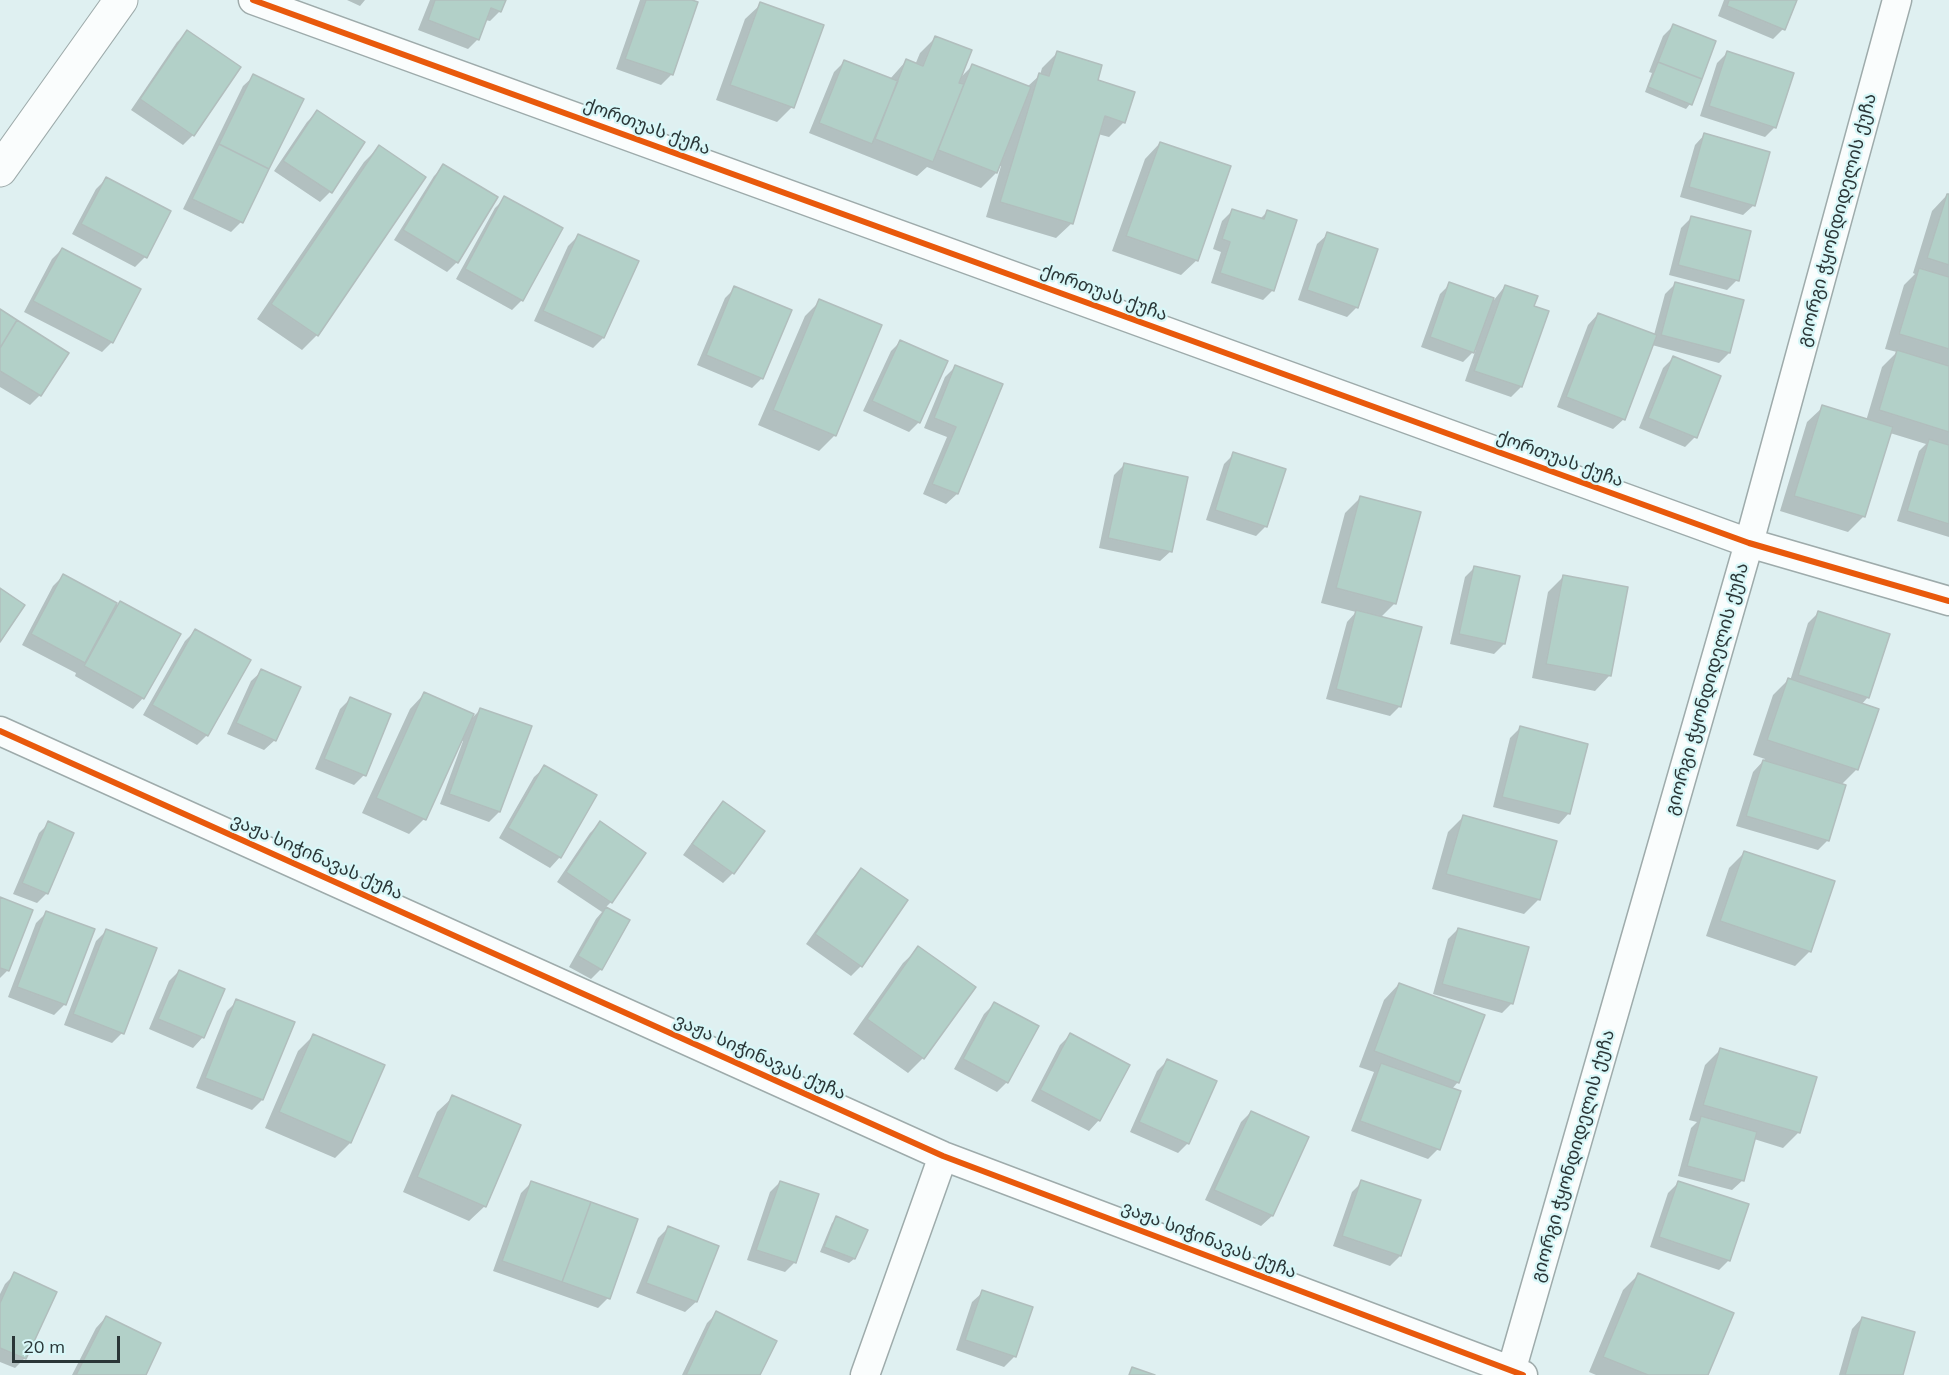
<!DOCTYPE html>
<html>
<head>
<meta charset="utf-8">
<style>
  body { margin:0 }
  #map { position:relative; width:1949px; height:1375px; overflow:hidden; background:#dff0f1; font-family:Mulish,sans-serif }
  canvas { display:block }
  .scale { position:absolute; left:12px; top:1336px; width:108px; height:27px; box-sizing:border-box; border:3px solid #2a3637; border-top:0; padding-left:8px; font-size:18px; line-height:21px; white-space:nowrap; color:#2a3637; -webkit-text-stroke:4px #d8f7f8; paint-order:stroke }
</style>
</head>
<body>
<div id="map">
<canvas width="1949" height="1375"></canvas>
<div class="scale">20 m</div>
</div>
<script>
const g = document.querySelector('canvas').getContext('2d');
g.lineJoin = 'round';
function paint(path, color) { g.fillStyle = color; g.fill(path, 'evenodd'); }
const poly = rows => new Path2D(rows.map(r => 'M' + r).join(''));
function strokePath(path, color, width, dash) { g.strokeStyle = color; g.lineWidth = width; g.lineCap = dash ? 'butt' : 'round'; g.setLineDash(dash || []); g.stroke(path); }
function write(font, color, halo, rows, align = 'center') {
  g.font = font + ' Mulish,"Noto Sans Georgian",sans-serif'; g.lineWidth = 4.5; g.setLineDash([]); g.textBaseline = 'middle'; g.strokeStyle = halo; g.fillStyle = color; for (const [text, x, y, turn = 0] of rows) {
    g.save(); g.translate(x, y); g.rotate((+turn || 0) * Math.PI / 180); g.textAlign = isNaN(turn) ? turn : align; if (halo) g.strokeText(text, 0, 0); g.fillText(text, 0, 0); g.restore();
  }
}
paint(poly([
  [347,0,365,0,360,6],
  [430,0,504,0,500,11,490,21,485,20,478,39,468,49,418,30],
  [640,0,688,0,696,3,671,75,661,85,616,69],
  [1724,0,1795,0,1783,29,1773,39,1718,16],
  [761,4,792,107,777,122,716,100,745,19],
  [1673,26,1690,104,1686,109,1645,92,1652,73,1649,72,1663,36],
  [188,32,239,67,193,135,183,145,131,110,177,42],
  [935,38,958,80,972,66,1027,87,1040,75,1042,68,1057,53,1124,122,1109,137,1098,134,1072,223,1056,238,986,217,1001,166,999,166,996,173,981,188,927,167,917,176,809,133,834,72,844,62,890,79,906,61,915,65,920,53],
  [1727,53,1775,127,1765,137,1700,116,1717,63],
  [254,76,241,222,231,232,183,209,243,86],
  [317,112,330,192,320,202,274,171,307,122],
  [1705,134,1754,205,1743,215,1680,197,1695,145],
  [1160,143,1197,260,1181,275,1112,251,1145,159],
  [379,147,317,335,302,350,257,319,364,162],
  [444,166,457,262,447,272,394,240,434,176],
  [106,179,169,212,145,257,135,267,72,234,96,189],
  [1947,195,1949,196,1949,537,1897,521,1919,451,1926,444,1890,433,1864,516,1848,532,1780,511,1807,422,1823,407,1866,421,1882,367,1897,352,1885,349,1904,285,1915,274,1913,273,1932,211],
  [505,198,522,300,512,310,456,279,495,208],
  [1233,210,1260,219,1267,212,1273,290,1263,300,1211,283,1221,252,1213,249,1222,221],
  [1691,218,1737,280,1727,290,1669,275,1681,228],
  [1328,234,1357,307,1347,317,1298,300,1317,244],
  [578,236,637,261,603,338,593,348,534,321,568,246],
  [62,249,112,342,102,352,24,312,52,259],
  [1450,284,1494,300,1505,286,1532,306,1521,387,1511,397,1465,381,1476,349,1463,362,1421,347,1440,294],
  [1675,284,1729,353,1719,363,1652,345,1624,419,1613,429,1557,407,1588,325,1598,314,1654,335,1665,294],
  [735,288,762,378,752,388,697,365,725,298],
  [820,301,880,326,834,436,819,451,758,425,805,316],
  [0,311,67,353,40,395,30,405,0,387],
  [901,341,919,422,909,432,863,411,891,351],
  [1673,358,1695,437,1685,447,1639,428,1663,368],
  [956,366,1001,385,957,494,946,504,923,494,947,437,924,428,945,377],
  [1234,454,1266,526,1256,536,1206,520,1224,464],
  [1124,465,1171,551,1160,561,1099,548,1114,475],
  [1360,498,1395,603,1380,618,1400,706,1390,716,1326,699,1347,622,1356,612,1321,603,1345,513],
  [1475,567,1504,644,1494,654,1450,644,1465,577],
  [63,576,118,605,143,698,133,709,75,676,76,673,22,645,53,586],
  [1563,577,1610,675,1595,691,1532,678,1548,592],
  [1818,613,1868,697,1861,705,1857,769,1841,785,1828,840,1818,850,1736,826,1753,772,1765,759,1753,755,1773,695,1788,680,1790,681,1808,623],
  [195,631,207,735,197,745,143,715,185,641],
  [262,671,299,688,275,740,264,750,227,734,251,681],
  [425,693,470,720,481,709,499,812,489,822,440,804,463,741,460,740,424,819,409,834,362,813,410,709],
  [350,699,364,775,354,785,315,769,340,709],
  [1520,728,1569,813,1559,824,1493,807,1510,738],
  [545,767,595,796,560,857,550,868,499,838,534,777],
  [723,803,733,873,723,883,683,855,713,813],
  [1463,817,1539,899,1524,914,1432,889,1448,832],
  [49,823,47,893,37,903,13,894,39,833],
  [600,823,611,902,605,908,628,921,601,969,591,979,569,967,596,919,602,912,557,882,590,833],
  [1745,852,1810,951,1795,966,1706,936,1729,868],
  [861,870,861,966,851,976,806,944,851,880],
  [0,899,8,970,0,978],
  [46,913,93,930,64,1005,54,1015,8,997,36,923],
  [1458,929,1512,1003,1502,1013,1433,994,1448,939],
  [106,931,122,1033,112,1043,64,1025,96,941],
  [919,948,923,1058,908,1073,853,1034,903,963],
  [179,971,203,1037,193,1048,149,1029,169,981],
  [1399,984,1458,1082,1451,1090,1438,1149,1428,1159,1351,1131,1374,1072,1359,1067,1384,1000],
  [237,1001,293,1023,262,1100,252,1110,196,1088,227,1011],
  [994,1004,1007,1082,997,1092,954,1069,984,1014],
  [1070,1035,1128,1065,1099,1120,1089,1131,1031,1101,1060,1045],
  [313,1036,350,1143,335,1158,265,1128,298,1051],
  [1720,1050,1799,1132,1783,1148,1754,1139,1743,1180,1732,1190,1678,1176,1691,1128,1697,1122,1689,1120,1705,1065],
  [1167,1061,1188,1143,1178,1153,1130,1132,1157,1071],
  [453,1097,485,1206,469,1221,403,1192,437,1112],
  [1251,1112,1307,1138,1272,1216,1261,1226,1205,1200,1241,1122],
  [780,1182,795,1262,785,1272,747,1260,770,1192],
  [1362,1182,1419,1201,1400,1256,1390,1266,1333,1246,1352,1192],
  [531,1183,608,1298,598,1308,493,1271,521,1193],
  [1678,1183,1729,1260,1719,1270,1650,1247,1668,1193],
  [837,1218,854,1259,849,1263,820,1252,832,1223],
  [668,1228,717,1247,696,1302,685,1312,636,1293,658,1238],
  [15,1274,25,1358,15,1368,0,1362,0,1294,5,1284],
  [1638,1275,1707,1375,1596,1375,1589,1372,1623,1290],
  [983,1292,1031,1308,1014,1357,1004,1367,956,1350,972,1302],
  [717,1313,758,1375,682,1375,707,1323],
  [106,1317,144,1375,72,1375,96,1328],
  [1862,1318,1901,1375,1839,1375,1852,1329]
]), '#0003');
const building = poly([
  [435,0,506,0,501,12,491,8,479,40,428,20,435,0],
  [646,0,692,0,698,2,673,75,625,59,646,0],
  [1729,0,1797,0,1785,30,1727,6,1729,0],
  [760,2,824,25,794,108,730,85,760,2],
  [1673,24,1716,41,1702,79,1658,62,1673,24],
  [187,30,241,67,194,136,140,99,187,30],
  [935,36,972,50,959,83,964,84,933,162,875,139,906,59,923,66,935,36],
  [1057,51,1102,65,1098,80,1135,92,1125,123,1105,116,1073,224,1000,202,1039,73,1049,76,1057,51],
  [1727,51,1794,73,1776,128,1709,106,1727,51],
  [844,60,898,81,872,144,819,123,844,60],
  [1658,62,1702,79,1692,105,1648,87,1658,62],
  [972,64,1031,87,997,173,938,150,972,64],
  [253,74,304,99,269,169,219,144,253,74],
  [317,110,365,142,332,193,283,161,317,110],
  [1704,133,1770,152,1755,206,1689,187,1704,133],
  [1160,142,1231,166,1198,261,1126,236,1160,142],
  [219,144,269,169,243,223,192,199,219,144],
  [379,145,426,177,318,336,271,304,379,145],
  [443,164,498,197,458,263,403,230,443,164],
  [106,177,171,211,147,258,81,224,106,177],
  [1947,194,1949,194,1949,265,1927,258,1947,194],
  [504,196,563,228,523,301,465,269,504,196],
  [1232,209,1264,219,1267,210,1297,220,1274,291,1220,273,1230,242,1222,239,1232,209],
  [1691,216,1751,231,1739,281,1678,265,1691,216],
  [1327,232,1378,249,1358,308,1307,290,1327,232],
  [578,234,639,261,604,338,543,311,578,234],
  [62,248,141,289,113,343,33,301,62,248],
  [1919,268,1949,277,1949,349,1899,334,1919,268],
  [1449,282,1494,298,1474,353,1430,337,1449,282],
  [1675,282,1744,300,1730,353,1661,335,1675,282],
  [1505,285,1538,296,1534,306,1549,311,1522,387,1474,371,1505,285],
  [734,286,792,310,763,379,706,355,734,286],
  [819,299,882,325,836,436,773,410,819,299],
  [0,309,17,320,0,348,0,309],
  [1598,313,1657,335,1625,420,1566,397,1598,313],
  [17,320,69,353,41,396,0,371,0,348,17,320],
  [900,340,948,361,920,423,872,401,900,340],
  [1897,350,1949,366,1949,432,1879,410,1897,350],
  [1673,356,1721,376,1697,438,1648,418,1673,356],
  [955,365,1003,384,958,494,932,484,956,427,934,418,955,365],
  [1822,405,1893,427,1865,517,1794,496,1822,405],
  [1929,439,1949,445,1949,524,1907,511,1929,439],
  [1233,452,1286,469,1267,527,1215,510,1233,452],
  [1124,463,1188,477,1172,552,1108,538,1124,463],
  [1360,496,1421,512,1396,604,1336,588,1360,496],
  [1474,566,1520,576,1505,644,1459,634,1474,566],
  [63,574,117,603,85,663,31,634,63,574],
  [1563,575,1628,587,1611,676,1546,664,1563,575],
  [0,588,25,605,0,642,0,588],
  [120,601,181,634,144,699,84,666,120,601],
  [1356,610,1422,627,1401,707,1336,689,1356,610],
  [1818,611,1890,634,1869,698,1798,675,1818,611],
  [195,629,251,660,208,736,152,705,195,629],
  [261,669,301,687,276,741,236,723,261,669],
  [1788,678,1879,709,1858,770,1767,740,1788,678],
  [424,692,474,714,426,820,376,798,424,692],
  [350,697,391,714,366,776,324,759,350,697],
  [480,708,532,726,500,812,449,794,480,708],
  [1520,726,1588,744,1570,814,1502,797,1520,726],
  [1763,760,1846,785,1829,841,1746,816,1763,760],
  [544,765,597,795,561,858,508,828,544,765],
  [723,801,765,831,734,874,692,844,723,801],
  [1463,815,1557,841,1540,900,1446,874,1463,815],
  [48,821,74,833,48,894,22,883,48,821],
  [600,821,646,853,612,903,566,872,600,821],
  [1744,851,1835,881,1811,952,1720,921,1744,851],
  [861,868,908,900,862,967,815,934,861,868],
  [0,897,33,910,9,971,0,968,0,897],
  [606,907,630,920,602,970,578,956,606,907],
  [46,911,95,929,66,1005,17,987,46,911],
  [1458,928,1529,947,1513,1004,1442,984,1458,928],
  [106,929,157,948,124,1034,73,1014,106,929],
  [918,946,976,987,924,1059,867,1019,918,946],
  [179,970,225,989,204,1038,158,1019,179,970],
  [1399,983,1485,1015,1459,1083,1374,1051,1399,983],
  [236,999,295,1022,263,1100,205,1078,236,999],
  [994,1002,1039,1026,1008,1083,963,1059,994,1002],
  [1070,1033,1130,1065,1100,1121,1040,1090,1070,1033],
  [313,1034,385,1065,351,1143,279,1112,313,1034],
  [1720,1048,1817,1077,1800,1133,1703,1105,1720,1048],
  [1167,1059,1217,1081,1189,1144,1139,1122,1167,1059],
  [1381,1063,1461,1091,1440,1150,1360,1121,1381,1063],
  [452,1095,521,1125,486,1207,417,1177,452,1095],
  [1251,1111,1309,1137,1273,1216,1214,1190,1251,1111],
  [1701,1116,1757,1132,1744,1181,1687,1166,1701,1116],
  [1361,1180,1421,1200,1401,1256,1342,1236,1361,1180],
  [531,1181,591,1202,562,1282,502,1261,531,1181],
  [780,1181,819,1194,796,1263,756,1250,780,1181],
  [1678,1181,1749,1204,1730,1261,1659,1237,1678,1181],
  [591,1202,638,1219,610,1299,562,1282,591,1202],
  [836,1216,868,1230,855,1259,824,1247,836,1216],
  [668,1226,719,1246,697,1302,646,1283,668,1226],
  [14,1272,57,1292,26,1359,0,1348,0,1303,14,1272],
  [1638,1273,1734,1313,1708,1375,1648,1375,1603,1357,1638,1273],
  [982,1290,1033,1307,1016,1357,965,1340,982,1290],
  [716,1311,777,1341,760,1375,686,1375,716,1311],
  [106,1316,161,1343,146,1375,76,1375,106,1316],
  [1862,1317,1915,1332,1903,1375,1845,1375,1862,1317],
  [1132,1367,1155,1375,1129,1375,1132,1367]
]);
paint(building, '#b2d0c8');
strokePath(building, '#b1bebd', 1.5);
const minor = poly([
  [253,0,1749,543,1949,601],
  [0,731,943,1156,1523,1375],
  [865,1375,943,1156],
  [1510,1375,1749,543,1897,0]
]);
const secondary = poly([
  [0,170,121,0]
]);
strokePath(minor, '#9eabab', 31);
strokePath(secondary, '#9eabab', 35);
strokePath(minor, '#fafdfd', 28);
strokePath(secondary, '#fafdfd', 33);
strokePath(poly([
  [253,0,1749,543,1949,601],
  [0,731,943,1156,1523,1375]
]), '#e8590c', 6);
write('18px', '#2a3637', '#d8f7f8', [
  ["ქორთუას ქუჩა",647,127,20],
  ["გიორგი ჭყონდიდელის ქუჩა",1837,220,-75],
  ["ქორთუას ქუჩა",1104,293,20],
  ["ქორთუას ქუჩა",1560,459,20],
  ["გიორგი ჭყონდიდელის ქუჩა",1707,689,-74],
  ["ვაჟა სიჭინავას ქუჩა",317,857,24],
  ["ვაჟა სიჭინავას ქუჩა",760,1057,24],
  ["გიორგი ჭყონდიდელის ქუჩა",1573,1156,-74],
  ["ვაჟა სიჭინავას ქუჩა",1209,1240,21]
]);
</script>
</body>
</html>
